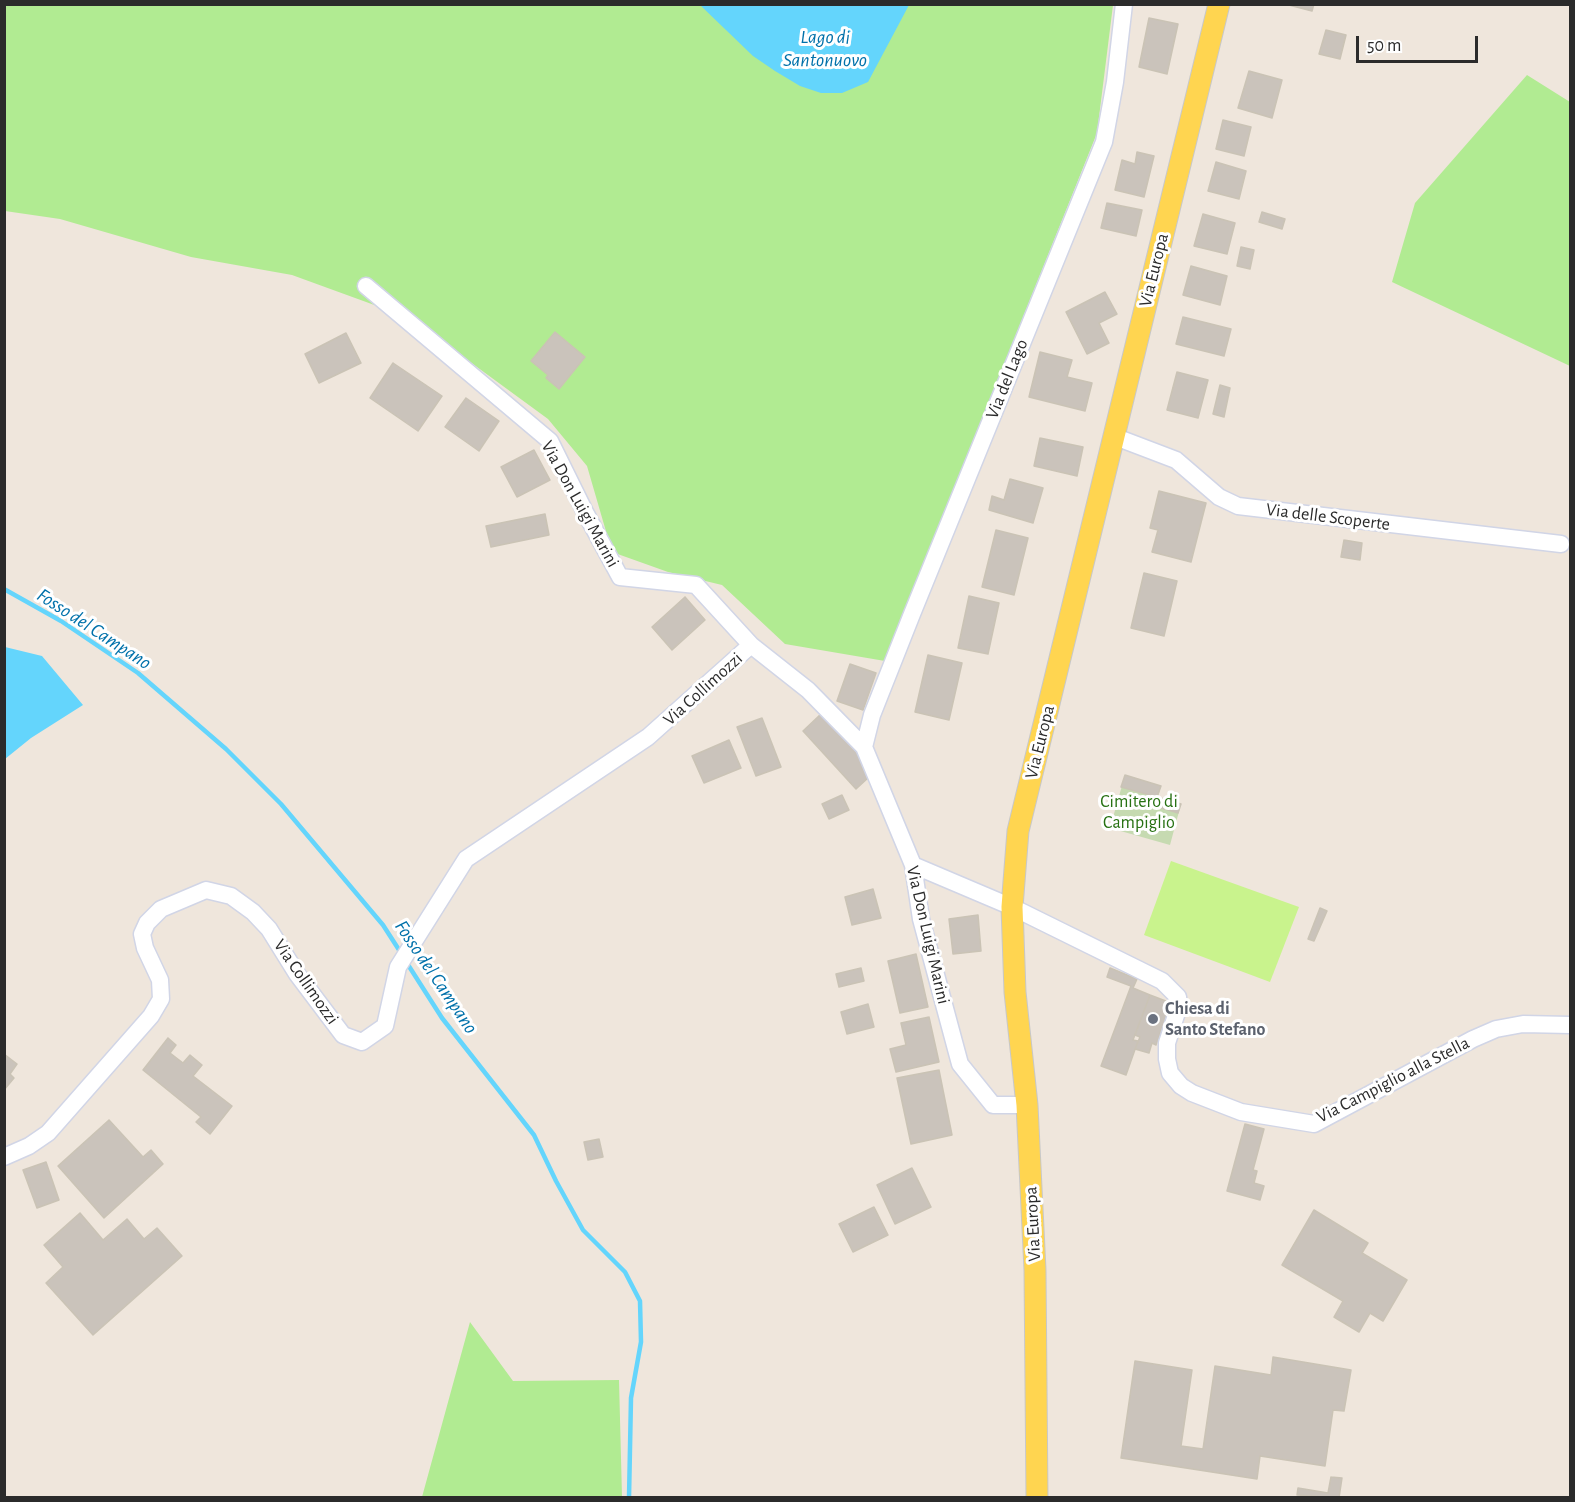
<!DOCTYPE html>
<html>
<head>
<meta charset="utf-8">
<style>
  body { margin:0 }
  #map { position:relative; width:1575px; height:1502px; overflow:hidden; background:#efe6dc; font-family:"Alegreya Sans",sans-serif }
  canvas { display:block }
  .frame { position:absolute; inset:0; border:6px solid #2b2b2b; pointer-events:none }
  .scale { position:absolute; left:1356px; top:36px; width:122px; height:27px; box-sizing:border-box; border:3px solid #2b2b2b; border-top:0; padding-left:8px; font-size:18px; line-height:21px; white-space:nowrap; color:#2b2b2b; -webkit-text-stroke:4px #fff; paint-order:stroke }
</style>
</head>
<body>
<div id="map">
<canvas width="1575" height="1502"></canvas>
<div class="frame"></div>
<div class="scale">50 m</div>
</div>
<script>
const g = document.querySelector('canvas').getContext('2d');
g.lineJoin = 'round';
function paint(path, color) { g.fillStyle = color; g.fill(path, 'evenodd'); }
const poly = rows => new Path2D(rows.map(r => 'M' + r).join(''));
function strokePath(path, color, width, dash) { g.strokeStyle = color; g.lineWidth = width; g.lineCap = dash ? 'butt' : 'round'; g.setLineDash(dash || []); g.stroke(path); }
function write(font, color, halo, rows, align = 'center') {
  g.font = font + ' "Alegreya Sans",sans-serif'; g.lineWidth = 6; g.setLineDash([]); g.textBaseline = 'middle'; g.strokeStyle = halo; g.fillStyle = color; for (const [text, x, y, turn = 0] of rows) {
    g.save(); g.translate(x, y); g.rotate((+turn || 0) * Math.PI / 180); g.textAlign = isNaN(turn) ? turn : align; if (halo) g.strokeText(text, 0, 0); g.fillText(text, 0, 0); g.restore();
  }
}
paint(poly([
  [5,5,1113,5,1097,133,885,661,785,644,722,585,668,572,612,552,587,466,548,419,410,318,292,275,191,257,60,219,5,211],
  [1527,75,1570,102,1570,366,1392,282,1415,203],
  [470,1322,513,1381,619,1380,622,1497,422,1497]
]), '#b1eb92');
paint(poly([
  [1125,775,1161,786,1158,797,1181,804,1170,845,1110,828]
]), '#c6dab1');
paint(poly([
  [1171,861,1299,907,1270,982,1144,935]
]), '#c9f38d');
paint(poly([
  [700,5,909,5,868,82,842,93,821,93,800,86,775,71,753,56],
  [5,647,42,656,83,705,31,738,5,759]
]), '#64d5fc');
strokePath(poly([
  [4,589,61,621,138,673,226,749,281,804,383,925,401,953],
  [405,960,442,1018,534,1135,556,1181,583,1230,625,1272,640,1301,641,1342,631,1398,629,1498]
]), '#64d5fc', 4.5);
const building = poly([
  [1285,4,1314,4,1312,11,1285,4],
  [1149,18,1178,24,1167,74,1139,67,1149,18],
  [1326,30,1346,35,1340,59,1319,54,1326,30],
  [1249,71,1282,80,1272,118,1238,108,1249,71],
  [1223,120,1251,127,1244,156,1216,149,1223,120],
  [1137,152,1154,156,1144,197,1115,190,1122,160,1135,164,1137,152],
  [1216,162,1246,171,1239,199,1208,191,1216,162],
  [1107,203,1142,210,1136,236,1101,228,1107,203],
  [1262,212,1285,219,1282,229,1259,222,1262,212],
  [1203,214,1235,223,1227,254,1194,246,1203,214],
  [1241,247,1254,250,1250,269,1237,266,1241,247],
  [1191,266,1227,276,1220,305,1183,295,1191,266],
  [1105,292,1117,314,1099,323,1109,343,1087,354,1066,312,1105,292],
  [1183,317,1231,329,1224,356,1176,344,1183,317],
  [555,332,585,357,559,389,546,378,548,375,531,361,555,332],
  [346,333,361,363,319,383,305,354,346,333],
  [1040,352,1072,360,1067,377,1092,383,1085,411,1029,397,1040,352],
  [393,363,442,396,418,431,370,398,393,363],
  [1177,372,1208,380,1198,418,1167,410,1177,372],
  [1220,385,1230,388,1224,417,1213,414,1220,385],
  [466,398,499,421,479,451,445,427,466,398],
  [1040,438,1083,447,1077,476,1034,466,1040,438],
  [534,450,550,480,517,497,501,467,534,450],
  [1010,479,1043,488,1033,523,989,510,992,496,1004,500,1010,479],
  [1159,491,1206,503,1191,562,1152,552,1158,530,1150,528,1159,491],
  [545,514,549,535,491,547,486,526,545,514],
  [996,530,1028,538,1014,595,982,587,996,530],
  [1344,540,1362,543,1360,560,1341,557,1344,540],
  [1144,573,1177,581,1164,636,1131,628,1144,573],
  [969,596,999,603,988,654,958,648,969,596],
  [685,597,705,620,672,650,652,627,685,597],
  [928,655,962,663,949,720,915,712,928,655],
  [850,664,876,673,863,710,837,701,850,664],
  [822,713,868,762,862,768,869,777,856,789,803,731,822,713],
  [762,718,781,767,756,776,737,727,762,718],
  [729,740,741,768,704,783,692,756,729,740],
  [1125,775,1161,786,1157,797,1121,787,1125,775],
  [842,795,849,810,829,819,822,804,842,795],
  [1157,797,1181,804,1178,813,1155,806,1157,797],
  [873,889,881,918,852,925,845,897,873,889],
  [1320,908,1327,911,1314,941,1308,939,1320,908],
  [978,915,981,951,953,954,949,919,978,915],
  [916,954,928,1007,900,1013,888,961,916,954],
  [861,968,864,981,839,987,836,974,861,968],
  [1110,968,1137,979,1133,988,1150,995,1133,1040,1138,1041,1126,1075,1101,1066,1131,986,1107,977,1110,968],
  [1150,995,1171,1003,1156,1045,1152,1043,1149,1053,1135,1049,1140,1037,1135,1035,1150,995],
  [868,1004,874,1027,847,1034,841,1012,868,1004],
  [929,1017,939,1062,896,1072,890,1049,906,1045,901,1023,929,1017],
  [168,1038,176,1045,170,1053,183,1063,190,1055,202,1065,193,1076,232,1106,210,1134,196,1122,201,1117,143,1070,168,1038],
  [4,1054,17,1064,10,1074,14,1078,4,1090,4,1054],
  [939,1070,952,1135,911,1144,897,1078,939,1070],
  [109,1120,143,1157,151,1150,163,1164,104,1218,58,1166,109,1120],
  [1245,1124,1264,1129,1253,1170,1257,1171,1254,1183,1264,1186,1260,1200,1227,1191,1245,1124],
  [599,1139,603,1157,588,1160,584,1142,599,1139],
  [46,1162,59,1200,37,1208,23,1170,46,1162],
  [912,1168,931,1207,895,1224,877,1185,912,1168],
  [874,1207,888,1235,853,1252,839,1224,874,1207],
  [1314,1210,1368,1243,1362,1253,1407,1280,1383,1321,1370,1313,1359,1332,1334,1317,1343,1301,1282,1265,1314,1210],
  [80,1213,103,1240,127,1219,144,1239,157,1228,182,1256,93,1335,46,1283,63,1267,44,1245,80,1213],
  [1273,1357,1351,1370,1344,1411,1333,1410,1325,1466,1260,1456,1257,1479,1121,1458,1135,1361,1192,1370,1181,1446,1203,1449,1215,1366,1271,1375,1273,1357],
  [1331,1477,1342,1478,1339,1498,1297,1495,1298,1488,1328,1493,1331,1477]
]);
paint(building, '#cac3bb');
strokePath(building, '#cac3b5', 1.5);
const minor = poly([
  [366,286,550,441,585,512,620,577,696,585,751,645,808,690,864,747,913,865,921,919,960,1064,993,1105,1027,1105],
  [1113,436,1176,460,1219,497,1238,506,1561,544],
  [864,747,872,715,912,614,1104,142,1115,82,1124,4],
  [913,865,1012,907,1162,981,1178,997,1179,1006,1167,1043,1167,1059,1170,1073,1181,1086,1192,1093,1241,1112,1314,1124,1473,1039,1496,1029,1523,1024,1570,1025],
  [4,1157,29,1146,48,1133,151,1016,161,999,160,980,145,948,142,934,147,923,161,909,206,890,231,896,253,912,269,929,297,974,343,1035,362,1042,385,1026,398,967,466,859,648,737,751,645]
]);
const major = poly([
  [1037,1498,1035,1270,1027,1105,1015,992,1012,907,1018,831,1219,4]
]);
strokePath(minor, '#d1d5e6', 19);
strokePath(major, '#c8c8c8', 23);
strokePath(minor, '#fff', 16);
strokePath(major, '#ffd550', 21);
for (const [x, y, r, color] of [
  [1153,1019,6,"#6b7280"]
]) { const dot = new Path2D(); dot.arc(x, y, r, 0, 2 * Math.PI); g.fillStyle = color; g.fill(dot); strokePath(dot, '#fff', 2); }
write('18px', '#2b2b2b', '#fff', [
  ["Via Europa",1154,270,-76],
  ["Via del Lago",1007,379,-68],
  ["Via Don Luigi Marini",580,504,61],
  ["Via delle Scoperte",1328,517,7],
  ["Via Collimozzi",703,689,-42],
  ["Via Europa",1040,742,-76],
  ["Via Don Luigi Marini",928,935,77],
  ["Via Collimozzi",306,982,55],
  ["Via Campiglio alla Stella",1393,1080,-27],
  ["Via Europa",1033,1224,-93]
]);
write('18px', '#277112', '#fff', [
  ["Cimitero di",1139,802],
  ["Campiglio",1139,823]
]);
write('bold 18px', '#5b616d', '#fff', [
  ["Chiesa di",1165,1009],
  ["Santo Stefano",1165,1030]
], 'left');
write('italic 20px', '#0071aa', '#fff', [
  ["Lago di",825,37],
  ["Santonuovo",825,60],
  ["Fosso del Campano",94,629,33],
  ["Fosso del Campano",436,977,56]
]);
</script>
</body>
</html>
